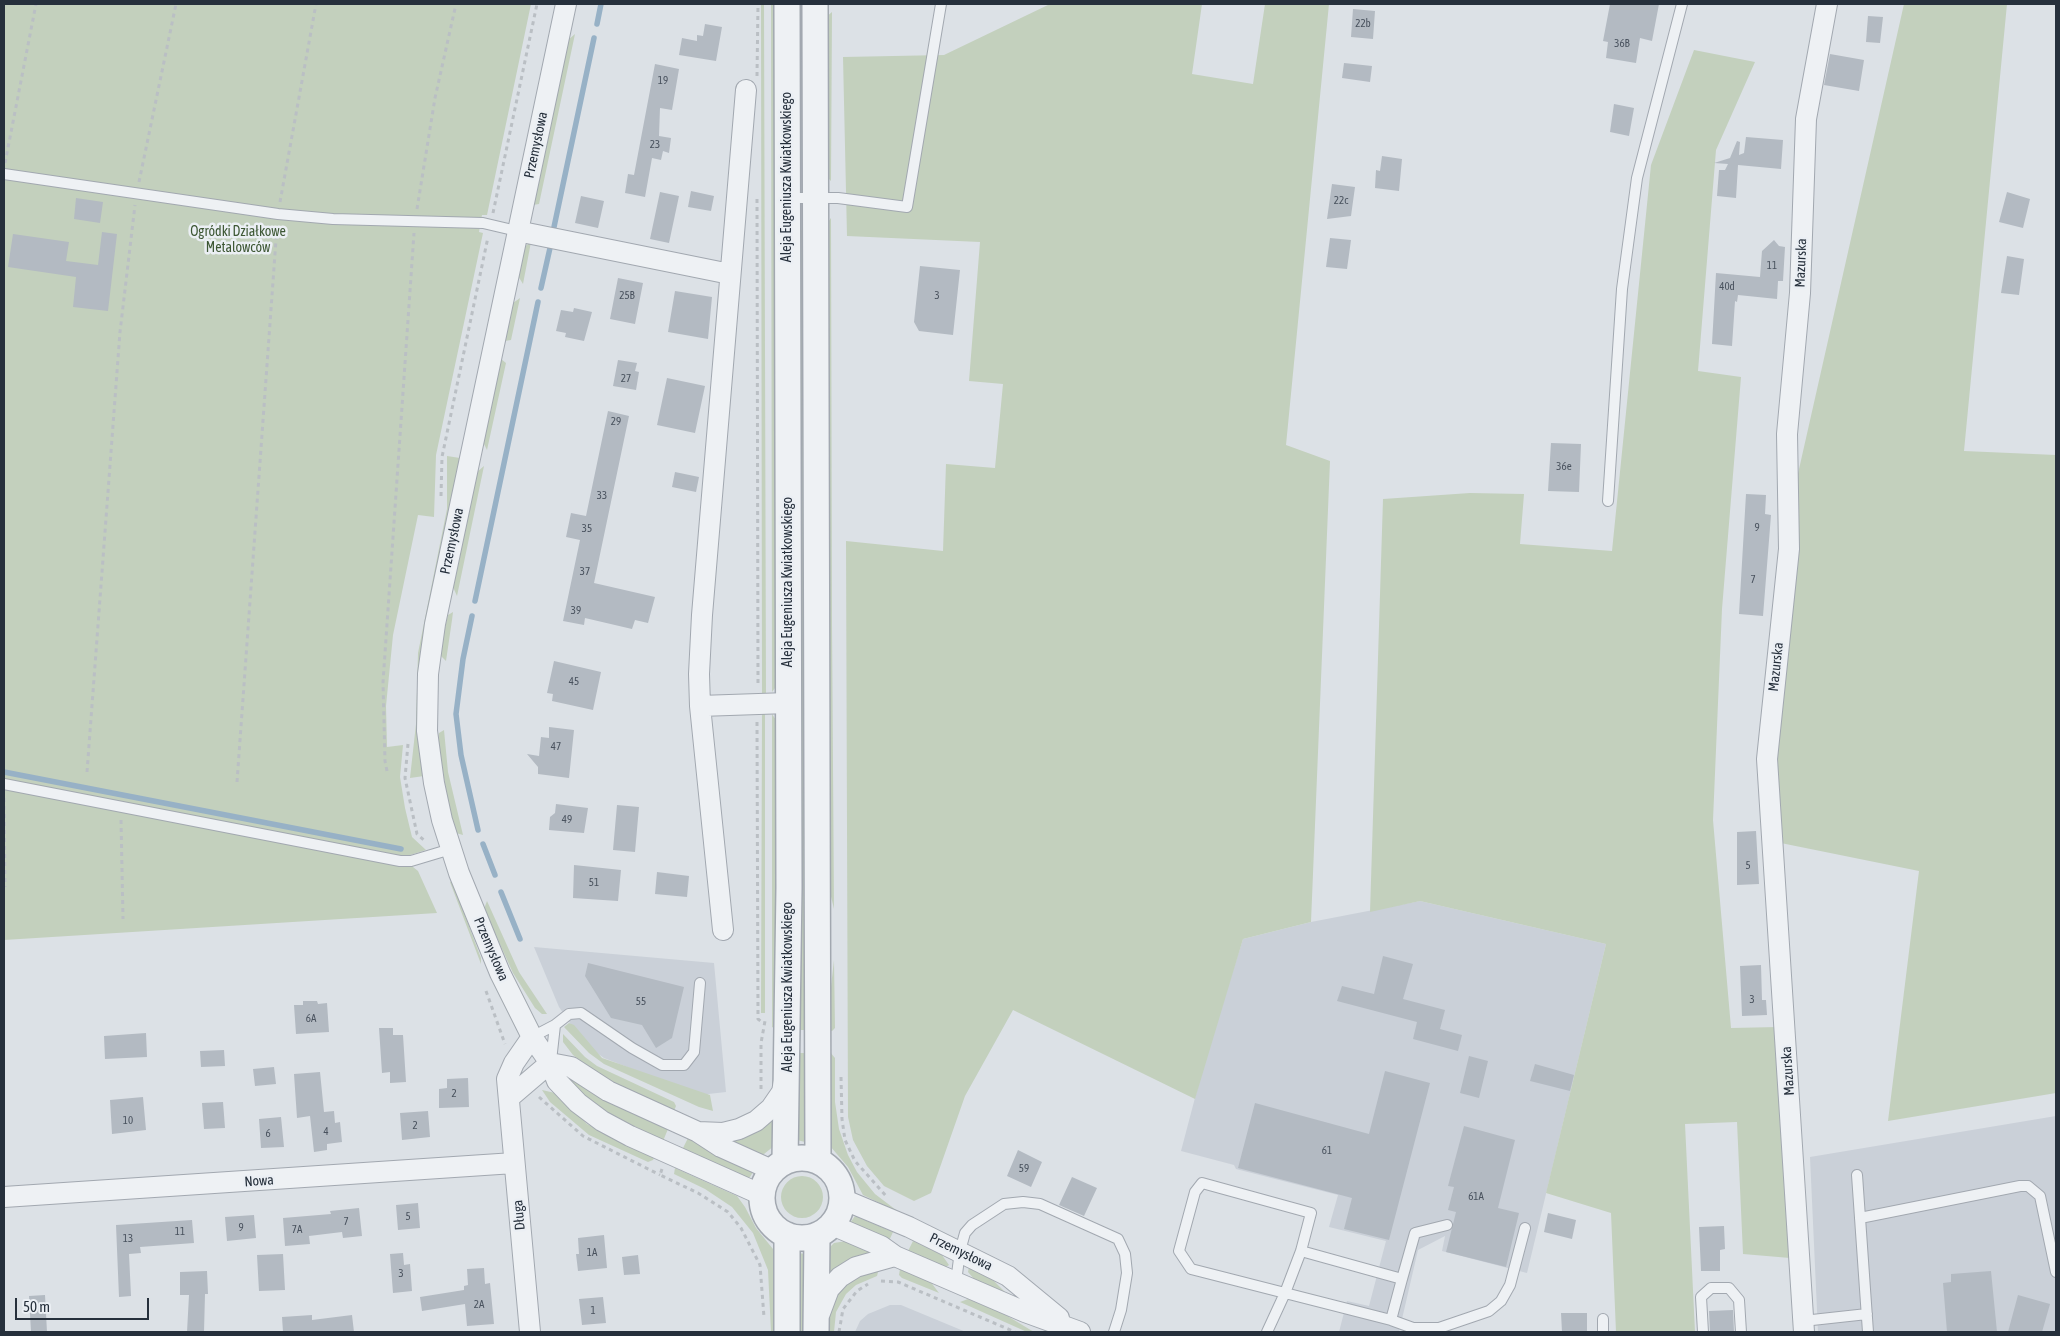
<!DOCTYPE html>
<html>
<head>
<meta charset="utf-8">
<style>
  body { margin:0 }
  #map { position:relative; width:2060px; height:1336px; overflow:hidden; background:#dce1e6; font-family:"Asap Condensed",sans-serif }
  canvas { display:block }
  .frame { position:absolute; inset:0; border:5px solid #26303c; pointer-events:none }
  .scale { position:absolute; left:15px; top:1298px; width:134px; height:22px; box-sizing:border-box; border:2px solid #26303c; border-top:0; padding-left:6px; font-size:15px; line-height:18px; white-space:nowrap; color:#26303c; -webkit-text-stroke:4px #ebeff4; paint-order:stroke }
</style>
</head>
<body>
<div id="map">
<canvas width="2060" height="1336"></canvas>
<div class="frame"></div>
<div class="scale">50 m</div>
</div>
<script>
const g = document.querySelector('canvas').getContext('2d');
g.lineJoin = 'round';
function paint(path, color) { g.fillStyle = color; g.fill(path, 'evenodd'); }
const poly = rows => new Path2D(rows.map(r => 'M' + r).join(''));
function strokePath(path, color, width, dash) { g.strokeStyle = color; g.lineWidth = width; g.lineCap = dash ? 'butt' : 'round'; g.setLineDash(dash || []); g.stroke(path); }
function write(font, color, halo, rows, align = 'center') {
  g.font = font + ' "Asap Condensed",sans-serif'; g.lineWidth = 5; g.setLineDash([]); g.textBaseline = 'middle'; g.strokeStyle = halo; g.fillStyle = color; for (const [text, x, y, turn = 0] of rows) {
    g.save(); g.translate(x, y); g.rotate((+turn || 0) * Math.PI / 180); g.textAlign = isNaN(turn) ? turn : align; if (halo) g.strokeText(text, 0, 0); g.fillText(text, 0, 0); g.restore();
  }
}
paint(poly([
  [1420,901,1606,944,1527,1273,1442,1251,1445,1236,1418,1250,1399,1332,1339,1332,1347,1301,1369,1306,1386,1241,1329,1227,1338,1195,1236,1169,1234,1165,1181,1151,1206,1056,1243,939,1311,922],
  [534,947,714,963,726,1092,699,1095,604,1058,584,1044,559,1007],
  [2056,1116,2056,1332,1818,1332,1810,1157],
  [890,1305,901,1305,966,1332,855,1332,860,1321,868,1314]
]), '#cad0d8');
paint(poly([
  [4,4,531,4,487,215,482,215,479,232,483,233,436,455,434,517,418,515,393,635,386,706,387,747,403,745,400,777,405,808,412,837,426,850,410,855,413,867,418,871,437,913,4,940],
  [761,4,764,4,766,696,762,697],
  [771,4,777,4,778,684,772,692],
  [1050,4,1202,4,1192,74,1253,84,1265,4,1329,4,1286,445,1330,461,1311,922,1243,939,1195,1099,1013,1010,965,1096,931,1193,914,1201,884,1186,867,1166,853,1140,848,1117,846,541,943,551,946,464,995,468,1003,384,969,381,980,242,847,236,843,57,944,55],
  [1904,4,2007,4,1964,451,2056,455,2056,1093,1888,1121,1919,871,1766,840,1783,540],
  [832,12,831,181,826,176,825,18],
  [575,34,539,204,533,205,568,40],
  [1694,50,1755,62,1716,150,1698,371,1741,377,1722,609,1713,820,1731,1028,1778,1027,1790,1258,1743,1254,1737,1122,1685,1124,1695,1332,1616,1332,1611,1213,1546,1193,1606,944,1420,901,1370,912,1383,499,1470,493,1524,494,1520,544,1612,551,1651,165],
  [831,218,832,624,834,909,827,880,825,226],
  [802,230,804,230,807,1030,796,1030,800,231],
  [531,242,523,284,518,276,524,247],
  [520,298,511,340,505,341,513,303],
  [501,359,506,363,487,450,483,442],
  [447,456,460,458,424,776,410,778,416,724,418,653,447,509],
  [484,466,457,596,453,587,477,472],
  [453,612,452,620,446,661,440,655,443,636,448,615],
  [762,710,765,710,765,1013,761,1013],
  [772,714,778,723,777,1030,772,1027],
  [444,730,448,772,463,835,456,833,447,798,438,738,439,733],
  [452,881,481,958,481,964,450,882],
  [487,901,519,972,547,1014,542,1014,535,1008,513,973,484,909],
  [834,960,835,1028,832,1031,826,1031],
  [569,1023,574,1025,602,1058,710,1095,713,1111,699,1107,604,1064,589,1053,564,1027],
  [563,1034,585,1057,597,1066,674,1102,676,1106,674,1111,604,1078,573,1055,563,1042],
  [830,1052,835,1058,835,1102,839,1129,848,1155,857,1172,875,1194,900,1213,863,1195,848,1167,830,1146],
  [797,1053,807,1053,805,1142,797,1140],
  [563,1073,668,1129,663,1141,603,1110,592,1103],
  [542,1090,555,1093,561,1097,587,1124,654,1158,653,1160,648,1162,589,1135,550,1102],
  [774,1114,774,1146,764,1154,758,1155,727,1139],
  [688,1138,751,1167,753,1172,750,1177,746,1178,682,1150],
  [675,1168,737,1196,745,1207,756,1228,773,1249,776,1256,777,1332,771,1332,768,1270,753,1233,732,1207,705,1189,674,1174],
  '781 1197a21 21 0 1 1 42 0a21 21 0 1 1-42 0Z',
  [855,1216,893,1232,888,1243,850,1223],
  [846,1241,877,1251,830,1279,826,1258,828,1249,834,1243],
  [913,1241,942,1255,949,1265,946,1267,908,1251],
  [799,1253,805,1254,806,1332,796,1332],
  [969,1267,994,1281,1005,1292,974,1279,968,1272],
  [879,1268,877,1276,856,1285,846,1294,836,1312,834,1332,826,1332,832,1301,849,1279],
  [900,1269,930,1281,939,1293,902,1278,899,1275],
  [968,1299,1004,1314,1034,1332,1027,1332,960,1302]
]), '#c3d0bd');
strokePath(poly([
  [597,24,601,4],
  [554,227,594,38],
  [541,288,550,248],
  [475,601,538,302],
  [472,616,463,659,456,714,461,755,478,830],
  [4,772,401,849],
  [483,844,495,875],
  [501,892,520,939]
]), '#97b1c6', 5.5);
paint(poly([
  [1610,4,1659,4,1652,41,1640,38,1636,63,1606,58,1608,42,1603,41],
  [1353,9,1375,11,1373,39,1351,37],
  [1868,16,1883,17,1880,43,1866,42],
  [705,24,722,27,716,61,679,55,682,38,697,41,697,35,703,36],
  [1830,54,1864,60,1859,91,1824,85],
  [1344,63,1372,66,1370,82,1342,78],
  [655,64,679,69,672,110,660,108,659,136,671,138,669,153,663,151,661,160,652,158,645,197,625,193,628,174,634,175],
  [1614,104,1634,108,1629,136,1610,132],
  [1746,137,1783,140,1781,169,1738,165,1736,198,1717,196,1719,170,1725,170,1728,164,1714,163,1730,158,1737,141,1740,142,1739,155,1744,153],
  [1382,156,1402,159,1399,191,1375,188,1376,170,1380,171],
  [1332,184,1355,187,1351,216,1327,219],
  [691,191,714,196,711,211,688,207],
  [660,192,679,196,669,243,650,239],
  [2007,192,2030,199,2023,228,1999,222],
  [581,196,604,201,598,228,575,223],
  [76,198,103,202,100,223,74,219],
  [102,232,117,234,108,311,73,307,76,277,8,267,13,234,69,242,66,261,98,265],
  [1330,238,1351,240,1347,269,1326,267],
  [1774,240,1779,246,1785,247,1783,281,1778,281,1777,299,1738,295,1737,302,1735,301,1732,346,1712,344,1716,273,1760,277,1762,251],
  [2007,256,2024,259,2019,295,2001,293],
  [920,266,960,270,953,335,919,331,914,322],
  [618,278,643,283,635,324,610,319],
  [675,291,712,297,708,339,668,332],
  [574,308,592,312,584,341,565,337,566,333,556,331,561,310,573,312],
  [618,360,637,363,635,371,639,372,636,390,613,386],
  [667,378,705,386,695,433,657,425],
  [608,411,629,416,594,583,655,597,648,623,635,620,632,629,585,618,584,625,563,621,580,540,566,537,571,513,586,516],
  [1551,443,1581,444,1579,492,1548,491],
  [675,472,699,477,696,492,672,487],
  [1746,494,1766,495,1765,514,1771,515,1763,616,1739,614],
  [554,661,601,672,593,710,552,701,553,694,547,693],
  [549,727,574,730,569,778,538,774,538,767,527,754,539,756,541,737,549,738],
  [556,804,588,808,584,833,549,830,550,817,555,813],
  [617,805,639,807,635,852,613,850],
  [1756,831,1759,884,1737,885,1737,832],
  [574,865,621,870,618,901,573,898],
  [657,872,689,876,687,897,655,894],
  [1383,956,1413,964,1403,999,1445,1010,1440,1029,1462,1035,1458,1051,1413,1039,1417,1022,1337,1001,1342,986,1374,994],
  [588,963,684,987,672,1038,656,1048,642,1025,611,1018,585,976],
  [1761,965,1762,1000,1766,1000,1767,1015,1742,1016,1740,966],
  [303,1001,317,1001,318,1004,327,1003,329,1032,296,1034,294,1005,303,1005],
  [379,1028,393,1028,393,1035,403,1035,406,1082,390,1083,390,1072,382,1073],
  [146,1033,147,1057,105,1059,104,1036],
  [224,1050,225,1066,201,1067,200,1051],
  [1469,1056,1488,1061,1479,1098,1460,1093],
  [1535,1064,1574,1075,1570,1091,1530,1081],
  [274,1067,276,1084,255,1086,253,1069],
  [1385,1071,1430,1083,1389,1240,1344,1229,1352,1198,1238,1168,1255,1103,1369,1134],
  [320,1072,324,1112,334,1111,335,1123,340,1122,342,1142,327,1144,327,1150,314,1152,310,1116,297,1118,294,1074],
  [468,1078,469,1107,439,1108,439,1089,447,1088,447,1079],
  [143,1097,146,1130,112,1134,110,1100],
  [223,1102,225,1128,204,1129,202,1103],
  [428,1111,430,1137,402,1140,400,1113],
  [281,1117,284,1147,261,1148,259,1119],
  [1464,1126,1515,1140,1498,1208,1519,1213,1506,1267,1446,1252,1456,1212,1448,1210,1454,1187,1448,1186],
  [1018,1150,1042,1162,1031,1187,1007,1176],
  [1072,1177,1097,1188,1084,1216,1059,1205],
  [418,1203,420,1228,398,1230,396,1205],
  [359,1208,362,1236,343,1238,342,1232,309,1236,310,1244,285,1246,283,1218,331,1214,330,1211],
  [1548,1213,1576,1220,1572,1239,1544,1232],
  [254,1215,256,1238,227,1241,225,1217],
  [192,1220,194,1243,140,1247,141,1253,129,1254,131,1296,119,1297,116,1225],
  [1724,1226,1725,1249,1720,1250,1720,1271,1701,1271,1699,1227],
  [604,1235,607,1268,578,1271,576,1254,579,1254,578,1238],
  [403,1253,404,1265,410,1264,412,1291,393,1293,390,1254],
  [283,1254,285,1290,259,1291,257,1255],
  [638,1255,640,1274,624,1275,622,1257],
  [484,1268,485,1284,490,1283,494,1324,467,1326,465,1304,422,1311,420,1297,464,1290,464,1286,468,1285,467,1269],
  [207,1271,208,1294,205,1294,204,1332,187,1332,189,1295,180,1295,180,1272],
  [1991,1271,1997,1332,1947,1332,1943,1283,1951,1282,1951,1274],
  [45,1295,47,1332,31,1332,29,1296],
  [2018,1295,2050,1304,2042,1332,2008,1332],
  [603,1297,606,1323,582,1325,579,1299],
  [1733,1310,1734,1332,1710,1332,1709,1311],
  [1561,1313,1587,1313,1587,1332,1562,1332],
  [312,1315,312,1320,352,1315,354,1332,283,1332,282,1317]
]), '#b3bac2');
const service = poly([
  [4,174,278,214,333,219,483,223,517,231],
  [787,198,838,198,907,207,941,4],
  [1608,501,1622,289,1637,178,1682,4],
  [4,784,400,861,411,861,451,849],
  [532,1037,555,1025,569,1014,581,1013,632,1048,662,1065,684,1065,694,1052,700,983],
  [551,1061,555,1025],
  [1857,1175,1868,1332],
  [1860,1218,2020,1186,2028,1186,2040,1196,2056,1272],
  [1402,1279,1415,1233,1447,1225],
  [956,1282,960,1251,965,1233,972,1225,1004,1204,1023,1202,1040,1204,1118,1239,1125,1254,1127,1273,1121,1310,1114,1332],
  [1603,1319,1603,1332],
  [1391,1320,1413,1328,1439,1328,1489,1311,1501,1301,1510,1285,1525,1228],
  [1803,1321,1867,1314],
  [1267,1332,1285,1293,1301,1251,1311,1213,1202,1183,1195,1192,1179,1251,1191,1269,1285,1293,1391,1320,1402,1279,1301,1251],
  [1703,1332,1701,1297,1711,1288,1729,1288,1739,1300,1741,1332]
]);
const minor = poly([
  [566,4,435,624,428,674,427,731,434,783,442,820,459,873,500,973,532,1037,550,1063,557,1081,578,1103,602,1121,630,1136,762,1195],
  [746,90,702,615,699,674,700,706,788,703],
  [517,231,730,274],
  [700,706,723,930],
  [550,1063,571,1067,608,1091,698,1132,721,1147,772,1170],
  [509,1098,550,1063],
  [698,1132,723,1133,739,1129,756,1121,771,1108,782,1092,784,1081],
  [4,1197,514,1163],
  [842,1199,909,1227,1008,1276,1059,1318],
  [832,1225,881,1246,895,1256,1025,1312,1080,1332],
  [820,1313,829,1289,840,1277,856,1267,895,1256],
  [530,1332,507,1079,514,1063,532,1037],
  [1804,1332,1767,759,1789,549,1787,434,1800,293,1806,119,1827,4]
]);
const tertiary = poly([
  [815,4,818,1161],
  '762 1198a40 40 0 1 1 80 0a40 40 0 1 1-80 0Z',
  [785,1161,789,888,787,4],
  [787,1235,787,1332],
  [816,1332,817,1235]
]);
strokePath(service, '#a2a8b0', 12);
strokePath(minor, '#a2a8b0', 22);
strokePath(tertiary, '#a2a8b0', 28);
strokePath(poly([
  [757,76,758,4],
  [5,163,36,4],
  [139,182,176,4],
  [757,199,758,686],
  [280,202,316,4],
  [417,209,435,98,456,4],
  [493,213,537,4],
  [441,496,442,457,488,237],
  [757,722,758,1019,763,1023],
  [408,744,405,778,417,834,426,842],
  [387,771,385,761,383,682,414,233],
  [87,772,120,332,135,205],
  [237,782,277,226],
  [4,798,5,887],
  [121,820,123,919],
  [486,991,505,1044],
  [841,1077,842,1119,845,1140,855,1161,886,1196],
  [761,1089,761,1043,765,1021],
  [539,1097,583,1136,660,1175],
  [662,1169,660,1175,698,1193,728,1212,741,1228,760,1265,764,1317],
  [881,1281,898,1282,1015,1332],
  [839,1332,843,1309,857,1291,868,1284]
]), '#babfc4', 3, [4, 4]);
strokePath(service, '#eef1f4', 10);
strokePath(minor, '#eef1f4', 20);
strokePath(tertiary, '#eef1f4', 25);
write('11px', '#49525e', null, [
  ["22b",1363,24],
  ["36B",1622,44],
  ["19",663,81],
  ["23",655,145],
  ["22c",1341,201],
  ["11",1772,266],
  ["40d",1727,287],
  ["25B",627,296],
  ["3",937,296],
  ["27",626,379],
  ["29",616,422],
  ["36e",1564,467],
  ["33",602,496],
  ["9",1757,528],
  ["35",587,529],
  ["37",585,572],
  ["7",1753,580],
  ["39",576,611],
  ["45",574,682],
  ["47",556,747],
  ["49",567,820],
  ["5",1748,866],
  ["51",594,883],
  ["3",1752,1000],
  ["55",641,1002],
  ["6A",311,1019],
  ["2",454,1094],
  ["10",128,1121],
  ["2",415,1126],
  ["4",326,1132],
  ["6",268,1134],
  ["61",1327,1151],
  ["59",1024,1169],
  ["61A",1476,1197],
  ["5",408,1217],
  ["7",346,1222],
  ["9",241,1228],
  ["7A",297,1230],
  ["11",180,1232],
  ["13",128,1239],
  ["1A",592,1253],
  ["3",401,1274],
  ["2A",479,1305],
  ["1",593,1311]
]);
write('14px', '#26303c', '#ebeff4', [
  ["Przemysłowa",536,145,-78],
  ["Aleja Eugeniusza Kwiatkowskiego",787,177,-90],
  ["Mazurska",1801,263,-88],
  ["Przemysłowa",452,541,-78],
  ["Aleja Eugeniusza Kwiatkowskiego",788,582,-90],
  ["Mazurska",1776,667,-84],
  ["Przemysłowa",491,949,67],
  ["Aleja Eugeniusza Kwiatkowskiego",788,987,-90],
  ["Mazurska",1788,1071,-94],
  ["Nowa",259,1181,-4],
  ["Długa",519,1215,-95],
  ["Przemysłowa",961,1252,26]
]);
write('14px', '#3d5734', '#ebeff4', [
  ["Ogródki Działkowe",238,232],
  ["Metalowców",238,248]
]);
</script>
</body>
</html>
